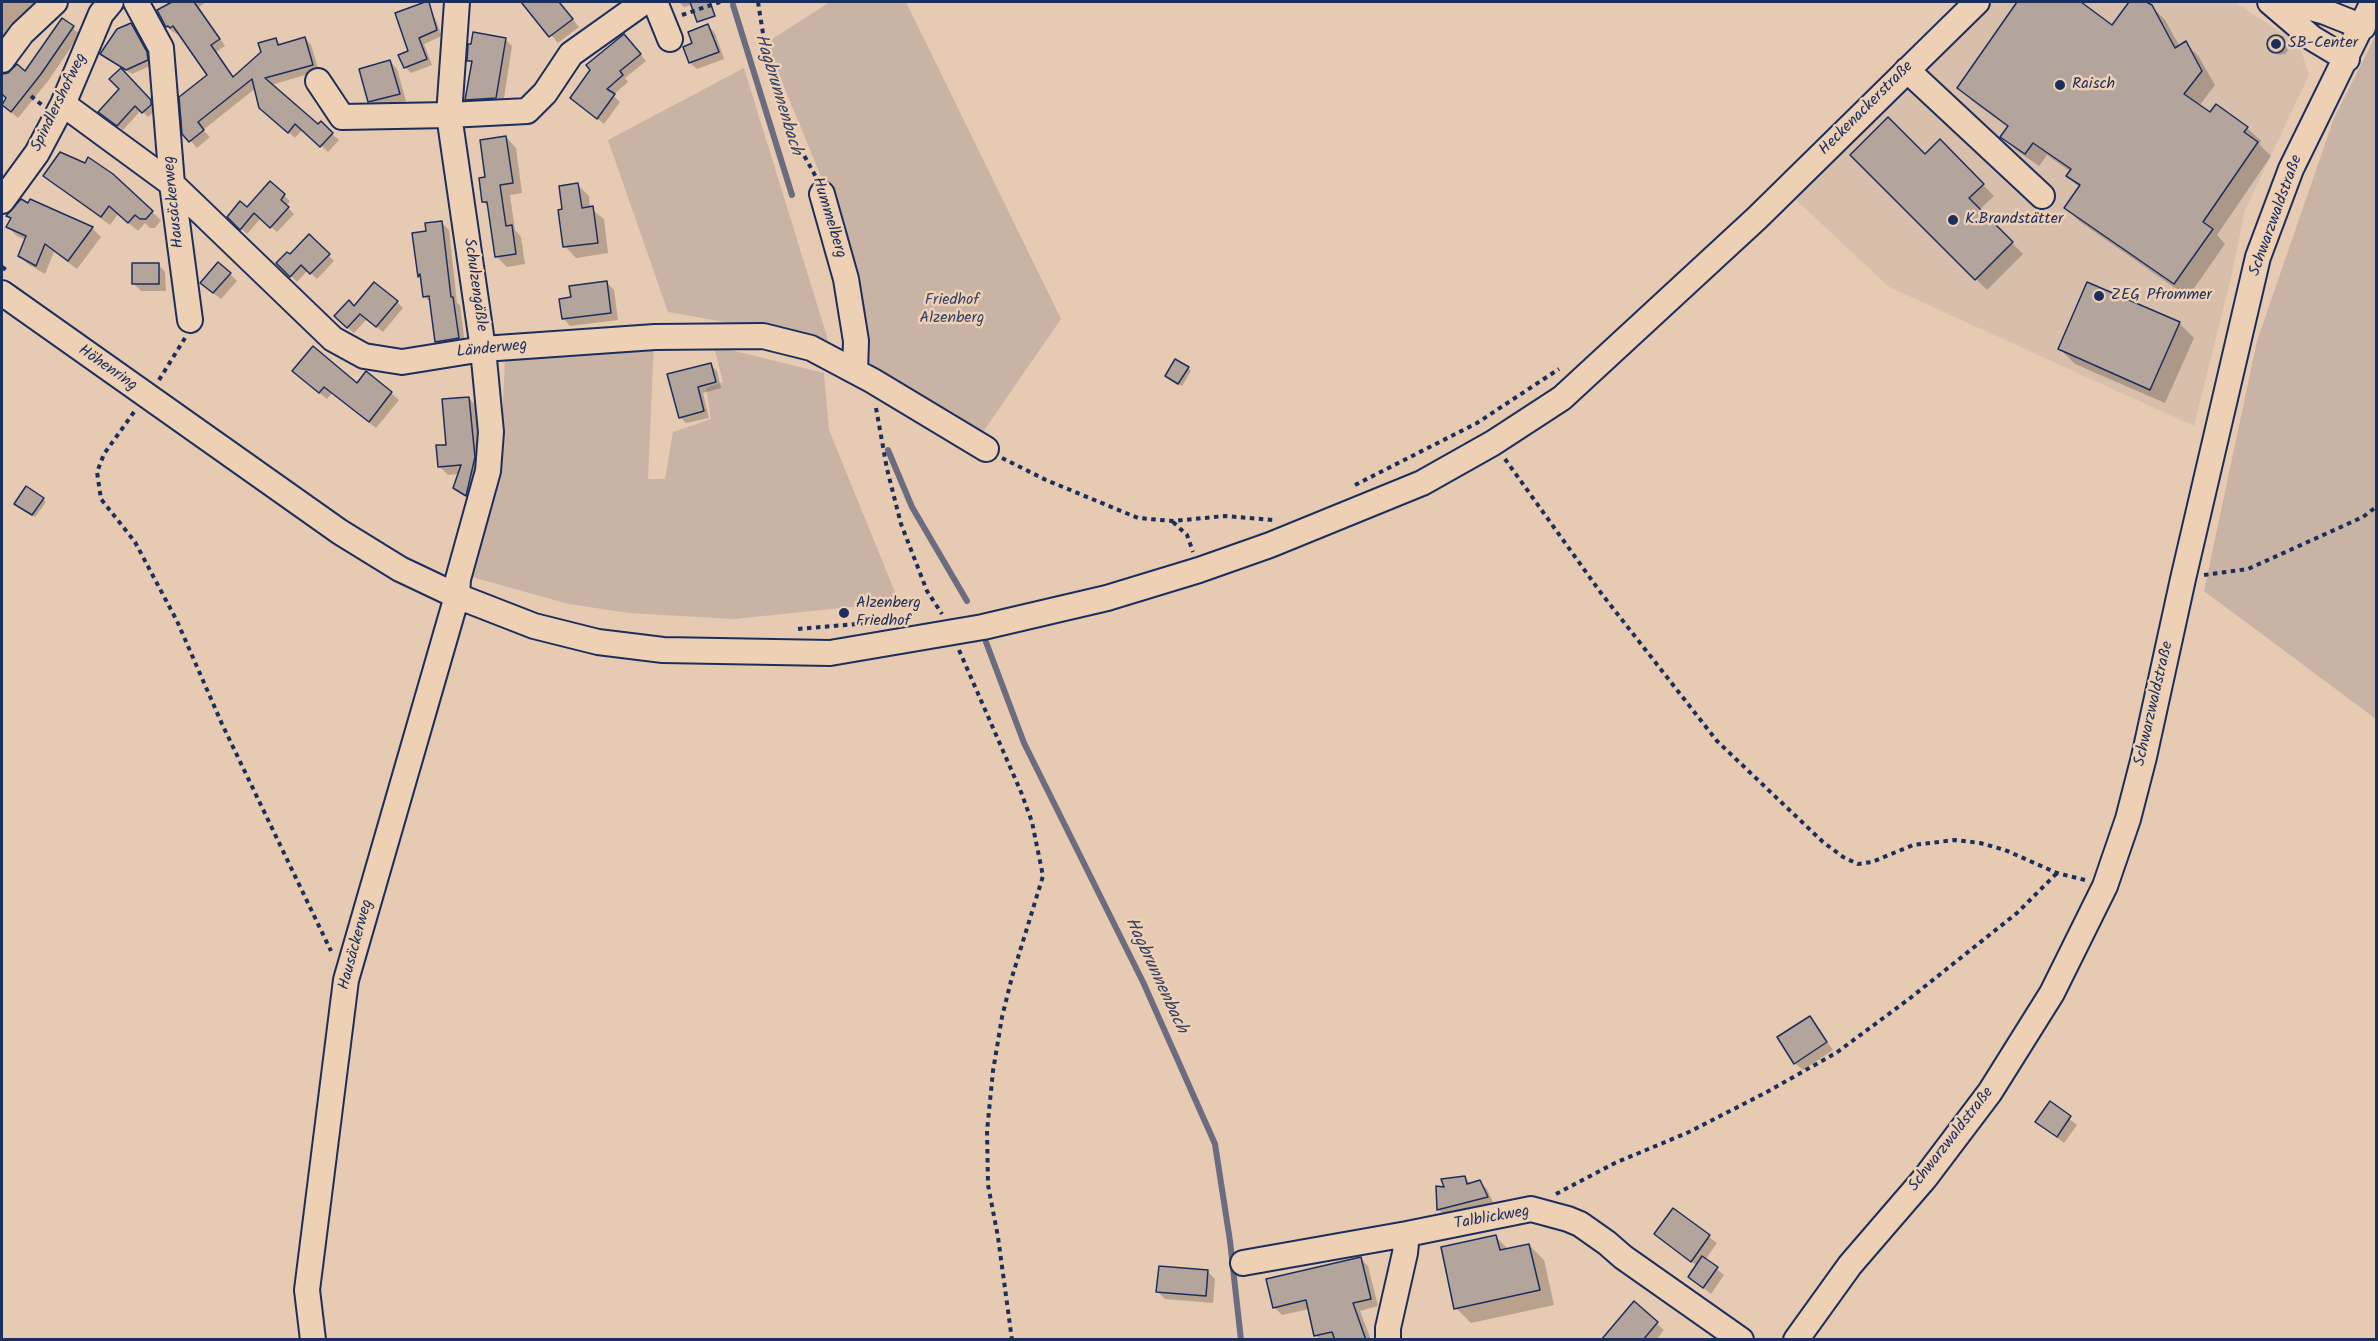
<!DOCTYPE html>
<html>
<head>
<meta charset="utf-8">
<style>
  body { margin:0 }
  #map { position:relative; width:2378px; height:1341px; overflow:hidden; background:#e6cab1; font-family:Kalam,sans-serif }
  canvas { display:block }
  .frame { position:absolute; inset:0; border:3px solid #1b2f5e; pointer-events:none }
</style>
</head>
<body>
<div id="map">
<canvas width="2378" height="1341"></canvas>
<div class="frame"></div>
</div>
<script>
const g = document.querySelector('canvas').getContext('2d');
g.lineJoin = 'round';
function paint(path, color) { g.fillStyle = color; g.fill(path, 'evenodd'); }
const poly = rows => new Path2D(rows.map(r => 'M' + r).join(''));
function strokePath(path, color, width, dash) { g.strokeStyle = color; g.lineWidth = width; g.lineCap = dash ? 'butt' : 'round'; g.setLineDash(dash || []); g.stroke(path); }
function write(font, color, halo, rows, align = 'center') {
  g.font = font + ' Kalam,sans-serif'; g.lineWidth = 5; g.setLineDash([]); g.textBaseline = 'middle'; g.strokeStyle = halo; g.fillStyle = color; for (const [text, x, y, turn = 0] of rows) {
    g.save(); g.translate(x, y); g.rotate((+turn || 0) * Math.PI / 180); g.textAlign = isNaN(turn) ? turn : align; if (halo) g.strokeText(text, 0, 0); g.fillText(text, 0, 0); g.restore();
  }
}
paint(poly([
  [1993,2,2234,2,2299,44,2309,75,2245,210,2231,278,2194,426,1889,287,1793,197]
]), '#d7bfab');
paint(poly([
  [830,2,906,2,1061,319,976,442,863,369,827,191,766,43],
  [2376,35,2376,719,2204,591,2257,341,2334,118],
  [744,68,828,340,668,312,608,140],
  [654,342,648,479,665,479,673,432,711,419,706,388,723,382,714,346,824,373,829,430,899,602,734,619,629,613,569,604,468,576,501,448,505,359]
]), '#c8b3a5');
paint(poly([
  [2,2,38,2,17,23,2,46],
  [175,2,206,2,199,7,225,46,216,52,234,78,275,39,281,45,305,38,311,45,319,71,271,85,319,126,321,124,339,140,328,152,303,129,295,138,268,114,256,88,203,130,210,137,197,148,184,133,209,76,180,32,177,34,173,32,167,26,159,11],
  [554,2,558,2,563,7,579,27,558,43,535,16],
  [679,2,700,2,684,7],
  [2018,2,2078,2,2113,27,2131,2,2143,2,2151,6,2165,20,2180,47,2186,43,2199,57,2215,85,2199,106,2210,114,2216,106,2247,128,2261,141,2259,144,2271,156,2217,235,2225,244,2188,297,2079,221,2066,208,2080,188,2068,176,2071,172,2047,155,2039,166,2016,150,2002,137,2009,128,1972,101,1959,87],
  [429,12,435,18,442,36,424,44,432,65,411,73,405,67,410,51],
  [62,20,80,34,48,81,18,118,3,105,8,99,2,94,2,80,6,75,26,73],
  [131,24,151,58,152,65,132,74,107,58],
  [708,26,715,33,724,59,697,69,690,63,684,47,694,44],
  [2277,37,2286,45,2288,50,2285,54,2279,55,2268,47,2268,42,2271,38],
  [505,39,512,46,503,105,474,106,467,99,473,64,469,60],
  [630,42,646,61,625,78,628,82,613,95,620,102,604,124,572,98],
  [390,61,397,69,406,101,377,109,370,101],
  [121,70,155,107,156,110,148,117,141,110,123,130,105,117,121,89],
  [506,137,516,148,522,193,510,195,515,230,521,237,525,264,507,267,497,257,489,207,484,202],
  [1940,142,1994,196,1979,210,2023,254,1987,290,1852,155,1925,156],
  [45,176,152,212,161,220,155,228,150,228,145,223,138,231,118,214,110,225,54,184],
  [270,183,290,201,286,206,294,214,277,232,261,218,247,234,229,217,247,209],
  [578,185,589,196,590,208,604,219,608,253,576,258,565,246,564,210],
  [30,201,92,228,101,237,77,269,54,252,45,274,28,264,19,256,26,240,17,236,8,227,12,219,9,216,29,205],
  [442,223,449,230,457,303,460,305,465,345,443,348,437,342,431,303,424,296,414,234,428,232],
  [309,236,334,261,317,279,308,270,297,282,278,263,290,257],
  [158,264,165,272,166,291,141,291,134,284],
  [230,274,237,281,221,299,209,290],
  [606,282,614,290,618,320,570,326,563,318,572,299],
  [397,302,403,308,383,332,367,319,354,333,342,323,355,308],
  [2179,323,2194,338,2165,403,2075,364,2060,349],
  [711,365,717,371,721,388,703,393,709,418,686,423,680,417],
  [1188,368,1191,371,1182,386,1170,379],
  [301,378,391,393,399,400,376,428,332,393,327,399],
  [469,398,478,408,482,478,475,504,455,487,459,474,448,475,439,466],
  [43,499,46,502,35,517,19,507],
  [1810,1018,1833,1050,1803,1070,1795,1063],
  [2050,1103,2077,1125,2064,1143,2037,1122],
  [1464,1177,1471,1184,1480,1182,1487,1189,1494,1204,1445,1216,1438,1209,1446,1188],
  [1673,1210,1717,1243,1705,1260,1724,1275,1711,1294,1689,1277,1697,1266,1656,1234],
  [1496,1237,1509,1250,1529,1245,1544,1260,1554,1305,1471,1323,1456,1308],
  [1360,1258,1368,1266,1378,1306,1360,1311,1371,1340,1320,1340,1316,1335,1309,1309,1282,1315,1274,1307],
  [1208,1272,1215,1279,1213,1303,1165,1299,1158,1292],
  [1634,1303,1664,1330,1656,1340,1613,1340]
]), '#0003');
strokePath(poly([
  [733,5,792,195],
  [888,450,912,507,967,601],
  [986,642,1024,743,1143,982,1215,1144,1230,1241,1241,1340]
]), '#6b6c7f', 6);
const building = poly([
  [172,2,194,2,220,39,211,45,233,77,261,52,258,43,276,38,278,45,305,37,313,65,265,78,318,124,321,121,333,133,320,147,295,124,288,133,259,108,252,79,198,122,204,130,189,142,182,134,179,97,207,75,173,26,170,28,168,26,166,27,157,10,172,2],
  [425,2,429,2,437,30,419,38,427,59,404,68,398,55,408,51,395,13,425,2],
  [521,2,559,2,573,19,549,37,521,2],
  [690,2,710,2,715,16,697,22,690,2],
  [2017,2,2081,2,2112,25,2129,2,2146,2,2152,5,2175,48,2186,41,2202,71,2184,94,2210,112,2216,104,2248,127,2244,132,2258,142,2203,222,2213,229,2174,284,2064,208,2080,185,2066,176,2071,169,2033,143,2025,154,2000,137,2008,126,1957,88,2017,2],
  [62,18,74,26,41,74,11,112,2,105,6,98,2,94,2,74,8,73,17,64,25,71,62,18],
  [131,23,147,52,148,60,126,70,100,54,117,29,131,23],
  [708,24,719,52,689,63,683,47,692,43,688,32,708,24],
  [473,32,506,38,496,98,465,100,472,61,467,61,468,44,471,44,473,32],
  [624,34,641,54,620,71,623,75,607,89,615,94,597,119,570,98,590,70,586,65,624,34],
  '2267 44a9 9 0 1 1 18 0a9 9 0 1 1-18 0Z',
  [390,60,400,94,368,102,359,69,390,60],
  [121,68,151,100,151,105,142,113,135,106,117,126,98,112,119,89,109,79,121,68],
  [1888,117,1925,154,1940,139,1984,184,1969,198,2013,242,1975,280,1850,155,1888,117],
  [506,136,513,183,500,185,506,226,512,225,516,254,495,257,487,202,482,202,479,178,485,177,480,140,506,136],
  [60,152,85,163,88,157,113,174,153,211,146,219,140,219,135,215,128,223,109,206,101,217,43,176,60,152],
  [270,181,285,194,281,200,289,207,270,228,254,213,240,230,227,217,240,201,247,207,270,181],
  [578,183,582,208,593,206,598,243,563,247,558,210,562,209,559,186,578,183],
  [21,199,28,203,30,199,93,227,68,261,45,244,36,266,18,256,26,236,6,227,11,218,6,216,21,199],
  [442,221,451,297,453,297,459,338,435,342,429,296,423,297,420,274,418,277,412,233,426,231,425,223,442,221],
  [309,234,330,254,310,274,301,265,290,277,276,263,287,252,290,254,309,234],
  [218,262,231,273,213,293,200,283,218,262],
  [132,263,159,263,159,284,132,284,132,263],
  [607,281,611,313,562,319,559,299,571,297,569,286,607,281],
  [374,282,398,301,376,327,360,314,347,328,334,316,349,300,354,306,374,282],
  [2087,282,2180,322,2150,390,2058,349,2087,282],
  [313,346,357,383,366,371,392,392,369,422,324,387,319,393,292,371,313,346],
  [1175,359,1189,367,1178,384,1165,376,1175,359],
  [711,363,716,382,698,387,704,411,679,418,667,374,711,363],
  [469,397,475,457,466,496,453,488,461,465,438,467,436,445,446,445,442,399,469,397],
  [26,486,44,498,32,515,14,504,26,486],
  [1810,1016,1827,1042,1794,1064,1777,1037,1810,1016],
  [2050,1101,2071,1116,2057,1137,2035,1122,2050,1101],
  [1465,1176,1467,1184,1480,1180,1488,1197,1437,1210,1436,1186,1444,1187,1441,1179,1465,1176],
  [1673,1208,1710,1235,1691,1262,1654,1234,1673,1208],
  [1496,1235,1500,1250,1529,1244,1540,1290,1454,1309,1441,1247,1496,1235],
  [1702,1256,1718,1267,1703,1288,1688,1277,1702,1256],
  [1361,1257,1371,1299,1353,1303,1366,1340,1335,1340,1332,1332,1314,1336,1306,1300,1273,1308,1266,1279,1361,1257],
  [1159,1266,1208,1270,1206,1296,1156,1292,1159,1266],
  [1634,1301,1658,1322,1643,1340,1601,1340,1634,1301]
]);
paint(building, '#b3a49c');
strokePath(building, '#1b2f5e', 1.5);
const minor = poly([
  [136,2,161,48,172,184,190,320],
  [655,2,670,39],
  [2270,2,2312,38,2347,59],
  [2288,2,2325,12,2363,27],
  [2,60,22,33,55,2],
  [1907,70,2042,196],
  [318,81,342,117,449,115,527,111,545,93,571,54,644,2],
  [63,104,172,184,333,339,364,356,402,362,483,349,655,337,763,336,811,348,873,381,986,449],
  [822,194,846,279,856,341,855,371],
  [2,201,37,153,63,104,101,14,111,2],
  [2,293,340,532,400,569,457,596,534,626,598,642,663,650,830,653,983,627,1107,598,1199,570,1270,545,1422,483,1493,443,1562,398,1757,218,1977,2],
  [1243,1263,1407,1234,1531,1209,1568,1219,1580,1224,1607,1243,1623,1257,1741,1340],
  [313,1340,307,1290,346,980,457,596,458,579,488,471,491,432,483,349,449,115,457,2],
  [1388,1340,1388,1328,1405,1253,1407,1234],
  [1796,1340,1850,1265,1925,1178,1990,1092,2052,993,2105,886,2128,819,2144,757,2183,579,2258,257,2291,169,2373,2]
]);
strokePath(minor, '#1b2f5e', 28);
strokePath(poly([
  [758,2,766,52,791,132,816,177],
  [682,15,720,2],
  [31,96,42,105],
  [2,267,9,272],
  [159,380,185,338],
  [876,408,887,469,901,524,927,591,942,614],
  [134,412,104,454,97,472,101,499,135,542,177,621,222,724,331,951],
  [1002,458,1046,480,1138,518,1173,521,1225,516,1273,520],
  [1505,459,1601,593,1717,741,1823,842,1843,857,1858,864,1872,862,1913,845,1955,840,1980,843,2005,850,2057,873,2085,880],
  [1355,485,1477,423,1559,369],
  [1173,522,1187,535,1193,552],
  [2204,575,2248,569,2363,517,2376,507],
  [798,629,868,623],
  [959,650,1021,792,1032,822,1043,876,1012,977,1002,1017,993,1071,987,1131,988,1185,998,1237,1012,1340],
  [1556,1194,1615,1163,1689,1132,1765,1093,1836,1053,1909,999,2017,913,2057,873]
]), '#1b2f5e', 4, [4.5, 4.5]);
strokePath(minor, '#eed0b4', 24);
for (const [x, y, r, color] of [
  [2276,44,6,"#1b2f5e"],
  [2060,85,6,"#1b2f5e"],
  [1953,220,6,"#1b2f5e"],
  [2099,296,6,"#1b2f5e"],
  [844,613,6,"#1b2f5e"]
]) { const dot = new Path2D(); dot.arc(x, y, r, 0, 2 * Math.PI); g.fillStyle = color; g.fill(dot); strokePath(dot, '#eed0b4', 2); }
write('16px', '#1b2f5e', '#eed0b4', [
  ["SB-Center",2288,44],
  ["Raisch",2072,85],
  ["K.Brandstätter",1965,220],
  ["ZEG Pfrommer",2111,296],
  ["Alzenberg",856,604],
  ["Friedhof",856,622]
], 'left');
write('16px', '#1b2f5e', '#eed0b4', [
  ["Spindlershofweg",60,103,-64],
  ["Heckenackerstraße",1867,109,-45],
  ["Hausäckerweg",175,202,-96],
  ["Schwarzwaldstraße",2277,216,-70],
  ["Hummelberg",828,218,73],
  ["Schulzengäßle",474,285,82],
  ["Länderweg",492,350,-6],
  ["Höhenring",107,369,35],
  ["Schwarzwaldstraße",2155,704,-77],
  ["Hausäckerweg",357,945,-75],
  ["Schwarzwaldstraße",1952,1140,-52],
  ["Talblickweg",1492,1219,-10]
]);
write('16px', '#354369', '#eed0b4', [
  ["Friedhof",952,301],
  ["Alzenberg",952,319]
]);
write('italic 18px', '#364369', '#eed0b4', [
  ["Hagbrunnenbach",777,95,73],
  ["Hagbrunnenbach",1155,976,65]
]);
</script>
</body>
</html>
